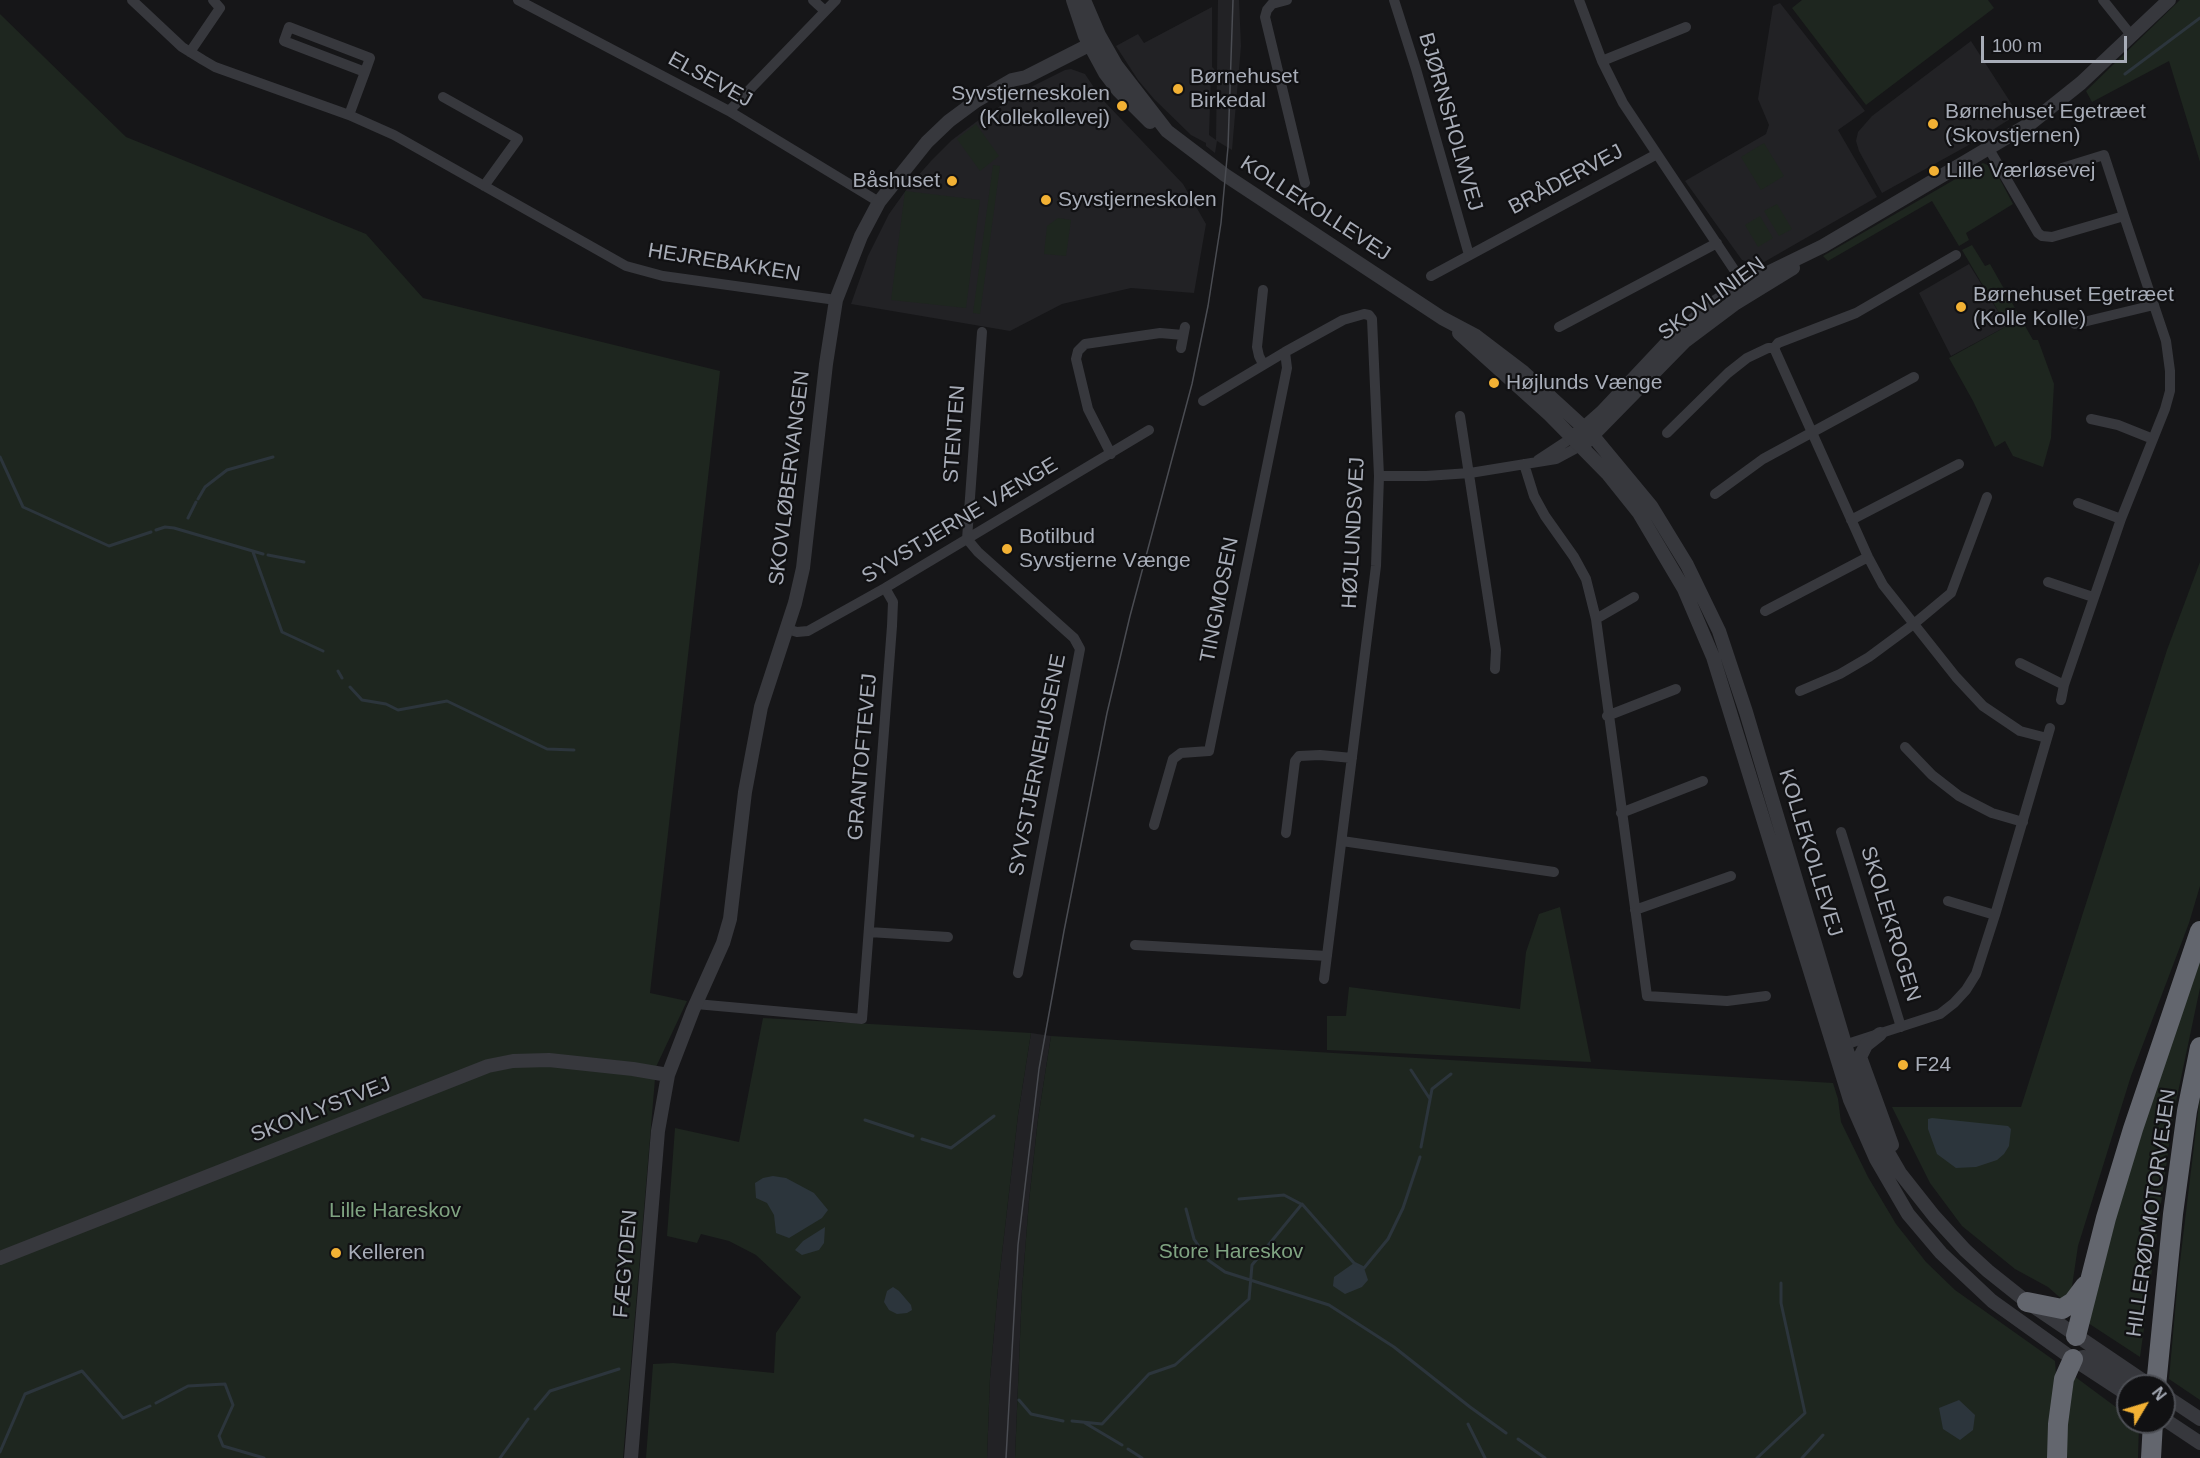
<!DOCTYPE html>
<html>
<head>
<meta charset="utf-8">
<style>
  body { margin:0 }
  #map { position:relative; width:2200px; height:1458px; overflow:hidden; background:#161618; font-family:Helvetica,sans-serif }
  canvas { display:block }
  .north { position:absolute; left:2116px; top:1374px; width:60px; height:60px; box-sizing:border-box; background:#111113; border:2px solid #4d4f55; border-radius:50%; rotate:52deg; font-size:16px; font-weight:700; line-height:24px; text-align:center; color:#a8adb8 }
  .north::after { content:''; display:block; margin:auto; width:21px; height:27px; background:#f2b134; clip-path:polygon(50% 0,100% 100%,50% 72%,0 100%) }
  .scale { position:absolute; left:1981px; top:36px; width:146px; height:27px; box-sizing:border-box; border:3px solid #a8adb8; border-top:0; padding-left:8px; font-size:18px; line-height:21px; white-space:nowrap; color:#a8adb8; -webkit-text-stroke:4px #111113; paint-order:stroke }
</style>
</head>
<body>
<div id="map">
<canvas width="2200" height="1458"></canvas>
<div class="north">N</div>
<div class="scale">100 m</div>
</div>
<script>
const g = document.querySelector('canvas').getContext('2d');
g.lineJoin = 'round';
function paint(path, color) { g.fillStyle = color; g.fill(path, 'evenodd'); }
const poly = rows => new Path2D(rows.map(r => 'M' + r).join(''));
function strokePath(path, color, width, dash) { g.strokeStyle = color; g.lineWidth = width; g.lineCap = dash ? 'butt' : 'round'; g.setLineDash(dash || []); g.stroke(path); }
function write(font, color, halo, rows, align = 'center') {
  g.font = font + ' Helvetica,sans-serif'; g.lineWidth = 4.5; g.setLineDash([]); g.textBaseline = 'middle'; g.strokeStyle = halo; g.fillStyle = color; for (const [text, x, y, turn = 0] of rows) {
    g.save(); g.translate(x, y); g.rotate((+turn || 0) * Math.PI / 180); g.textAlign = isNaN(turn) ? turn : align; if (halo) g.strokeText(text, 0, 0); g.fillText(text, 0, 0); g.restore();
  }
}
paint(poly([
  [1218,0,1239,0,1241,46,1232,150,1217,141,1215,153,1206,146,1206,143,1191,135,1154,99,1138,80,1116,46,1138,34,1144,43,1212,7,1212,67,1216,71,1211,75,1209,135,1216,140],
  [1780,3,1865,111,1838,130,1877,197,1759,265,1742,260,1685,181,1766,134,1769,125,1758,99,1773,6],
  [1971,41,2018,114,1967,146,1882,193,1859,151,1856,141,1858,132,1872,116],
  [1071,69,1085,74,1101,98,1183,184,1206,224,1194,293,1131,288,1062,304,1010,331,851,304,868,256,889,214,909,186,931,161,952,140,980,119,1027,89,1065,70],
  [1969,264,2007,326,1951,356,1919,293],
  [1031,1033,1051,1036,1038,1119,1029,1201,1022,1290,1015,1458,987,1458,990,1378,998,1288,1018,1115]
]), '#222225');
paint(poly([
  [1802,0,1988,0,1994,8,1866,105,1792,8],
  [2180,0,2200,0,2200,162,2169,61,2092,102,2086,91],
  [0,14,126,137,366,234,423,298,720,371,650,993,687,1001,656,1067,623,1458,0,1458],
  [976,124,999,156,980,171,957,139],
  [1764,143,1784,176,1761,190,1741,157],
  [1983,163,1994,168,2013,204,1966,233,1969,240,1959,246,1932,201,1828,261,1823,256],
  [993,165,1000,166,980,314,973,313],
  [905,191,980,200,966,308,891,300],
  [1777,204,1792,229,1779,236,1764,211],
  [1760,216,1773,238,1758,247,1745,225],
  [1058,218,1071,220,1066,256,1044,254,1047,226],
  [1972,245,1985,266,1990,264,2033,340,2038,340,2054,384,2051,438,2043,467,2013,456,2005,441,1995,447,1973,401,1949,358,2007,326,1962,250],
  [2200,562,2200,886,2189,923,2131,1076,2078,1246,2071,1293,2065,1302,2048,1287,2015,1269,1962,1226,1930,1183,1892,1107,2021,1107,2167,650],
  [1560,907,1591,1062,1327,1050,1327,1016,1346,1016,1349,987,1520,1009,1526,952,1539,914],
  [2200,948,2200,988,2173,1116,2140,1357,2085,1321,2133,1129],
  [763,1018,1031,1033,1018,1115,998,1288,990,1378,987,1458,646,1458,653,1364,673,1363,774,1373,776,1333,801,1297,756,1255,729,1241,701,1234,697,1243,667,1236,675,1128,739,1142],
  [1051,1036,1833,1083,1838,1099,1841,1122,1868,1177,1896,1224,1926,1262,1955,1290,2055,1361,2057,1387,2048,1458,1015,1458,1022,1290,1029,1201,1038,1119],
  [2200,1096,2200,1400,2169,1379,2178,1278],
  [2074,1376,2128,1416,2128,1422,2139,1424,2138,1458,2066,1458,2069,1386]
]), '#1e261f');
paint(poly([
  [1932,1118,2008,1126,2011,1129,2009,1146,2004,1154,1997,1160,1976,1167,1956,1168,1937,1154,1928,1129,1928,1119],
  [773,1176,786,1178,814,1193,828,1210,822,1218,789,1238,776,1233,774,1215,767,1203,756,1198,755,1183,763,1178],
  [825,1227,824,1243,819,1250,802,1255,795,1250,803,1241],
  [1354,1263,1364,1268,1368,1280,1362,1287,1345,1294,1333,1286,1334,1277],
  [893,1287,899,1291,911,1305,912,1310,907,1313,897,1314,889,1310,884,1302,887,1291],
  [1959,1400,1975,1415,1973,1430,1960,1440,1943,1429,1939,1408]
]), '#2c353c');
strokePath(poly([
  [2125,74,2200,18],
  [0,457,23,507,109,546,151,532],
  [198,499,205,487,227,470,273,457],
  [188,518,196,502],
  [156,530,165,527,174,528,263,554],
  [253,552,282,632,323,651],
  [268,555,304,562],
  [338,671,342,678],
  [350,687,362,700,386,704,398,710,447,701,547,749,574,750],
  [1411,1070,1430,1099],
  [865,1120,913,1136],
  [922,1139,951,1148,994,1116],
  [1421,1147,1432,1089,1451,1074],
  [1239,1199,1284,1195,1301,1204],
  [1186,1209,1194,1239,1208,1260,1225,1272,1329,1305,1394,1347,1470,1407,1506,1433],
  [1019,1400,1031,1414,1063,1421],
  [156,1403,188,1386,225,1384,233,1405,219,1436,223,1446,264,1458],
  [535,1409,550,1391,619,1369],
  [1072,1421,1102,1424,1149,1374,1175,1365,1249,1299,1252,1265,1302,1204,1354,1263,1364,1268,1388,1239,1403,1208,1420,1157],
  [1085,1423,1122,1445],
  [1468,1424,1485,1458],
  [1518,1439,1545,1458],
  [1128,1449,1142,1458],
  [0,1452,25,1394,82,1371,123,1418,150,1406],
  [500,1458,528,1419],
  [1757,1458,1805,1413,1781,1303,1781,1283],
  [1802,1458,1823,1435]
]), '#2c353c', 3);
strokePath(poly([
  [132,0,182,47,203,60,215,67,349,115,394,135,626,266,663,276,836,300],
  [518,0,729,111,879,202],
  [813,0,825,11],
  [1287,0,1272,4,1267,10,1265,17,1305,183],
  [1394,0,1416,69,1469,255],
  [1579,0,1602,61,1623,103,1747,289],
  [2103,0,2131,35],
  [190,52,220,8,213,0],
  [1602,61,1686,27],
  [443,97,518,139,484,186],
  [729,111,836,0],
  [349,115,365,72,284,41,289,27,370,58,365,72],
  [1989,149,2038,233,2042,236,2052,237,2124,216,2166,341,2170,371,2170,391,2165,409,2121,519,2064,685,2061,700],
  [2062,168,2104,155,2124,216],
  [1956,255,1856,313,1778,343,1774,348,1868,557,1883,585,1956,677,1983,706,2020,731,2047,738],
  [1431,276,1657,154],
  [1263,290,1257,347,1259,356,1263,364],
  [2075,324,2154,305],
  [1559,327,1717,243],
  [982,332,967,539,978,552,1074,638,1080,649,1018,973],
  [1181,348,1185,327],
  [1203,401,1285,352,1343,320,1364,314,1369,315,1372,319,1379,476,1376,566,1324,979],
  [1460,416,1496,650,1495,669],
  [2091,419,2118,425,2153,439],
  [1667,433,1728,373,1747,358,1768,348,1774,348],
  [1111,454,1088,409,1076,359,1078,351,1085,344,1160,333,1183,335],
  [1538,460,1573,437],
  [1524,464,1534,496,1545,516,1574,557,1586,579,1596,619,1647,996,1727,1001,1766,996],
  [1379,476,1426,476,1470,473,1556,459,1582,445],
  [1715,494,1763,459,1914,377],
  [2078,503,2121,519],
  [1851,520,1959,464],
  [2048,582,2093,597],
  [1765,611,1868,557],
  [1596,619,1634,597],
  [787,629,797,632,808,631,885,588,1149,430],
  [2020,663,2064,685],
  [1800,691,1840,674,1869,657,1915,623,1951,593,1987,497],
  [1607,716,1676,689],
  [1905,747,1932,775,1959,796,1992,813,2023,822],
  [1621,813,1703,781],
  [1154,825,1173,759,1181,753,1209,751,1287,368,1285,352],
  [1841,832,1901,1027],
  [1286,833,1295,761,1299,756,1320,755,1352,758],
  [1342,841,1554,872],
  [1948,901,1995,915],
  [1635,910,1731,876],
  [869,932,948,937],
  [1135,945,1327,956],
  [696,1004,862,1019,892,626,893,602,885,588],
  [1838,1047,1940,1014,1954,1003,1966,990,1976,974,1995,915,2050,728]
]), '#37383d', 10);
strokePath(poly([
  [1073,0,1085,36,1105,73,1118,90,1150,122],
  [1084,0,1099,35,1116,65,1167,131,1225,175,1442,318,1476,336,1522,371,1593,436,1651,506,1687,565,1719,631,1746,712,1848,1054,1863,1100,1889,1154,1900,1173,1934,1216,1965,1250,1988,1271,2027,1302,2151,1386],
  [1459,333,1550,415,1607,473,1639,513,1684,589,1713,657,1850,1100,1876,1159,1908,1214,1941,1253,1992,1301,2073,1359,2128,1395],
  [1577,434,1602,412,1665,345,1712,304,1745,284,1823,246,2031,123,2081,83,2169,0],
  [1586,442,1684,342,1736,303,1793,268],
  [1880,1034,1866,1045,1860,1057,1892,1145],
  [0,1258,488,1066,513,1061,549,1060,633,1069,668,1075],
  [2073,1359,2083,1357,2089,1358,2134,1386],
  [2164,1395,2200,1419],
  [2164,1419,2200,1443],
  [631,1458,658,1131,668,1075,693,1010,723,943,730,919,745,792,761,707,795,603,803,568,826,364,836,300,861,236,879,202,927,142,949,121,976,101,1012,80,1026,77,1089,45,1099,35]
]), '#37383d', 14);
strokePath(poly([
  [2027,1302,2062,1309,2073,1302,2085,1286],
  [2076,1336,2106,1218,2133,1129,2200,931],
  [2156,1386,2173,1214,2187,1111,2200,1047],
  [2057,1458,2058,1424,2064,1379,2073,1359],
  [2151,1458,2153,1422]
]), '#63666e', 20);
strokePath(poly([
  [1006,1458,1018,1245,1039,1069,1064,931,1107,713,1130,616,1192,384,1208,306,1221,223,1228,147,1233,0]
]), '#4a4c52', 1.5);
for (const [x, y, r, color] of [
  [1178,89,6,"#f2b134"],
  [1122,106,6,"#f2b134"],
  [1933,124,6,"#f2b134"],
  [1934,171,6,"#f2b134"],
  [952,181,6,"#f2b134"],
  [1046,200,6,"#f2b134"],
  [1961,307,6,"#f2b134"],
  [1494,383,6,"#f2b134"],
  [1007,549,6,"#f2b134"],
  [1903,1065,6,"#f2b134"],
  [336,1253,6,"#f2b134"]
]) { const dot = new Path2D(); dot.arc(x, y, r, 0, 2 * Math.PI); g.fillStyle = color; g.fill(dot); strokePath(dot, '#111113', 2); }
write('21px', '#a8adb8', '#111113', [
  ["Børnehuset",1190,77],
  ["Birkedal",1190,101],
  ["Syvstjerneskolen",1110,94,"right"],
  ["(Kollekollevej)",1110,118,"right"],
  ["Børnehuset Egetræet",1945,112],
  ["(Skovstjernen)",1945,136],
  ["Lille Værløsevej",1946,171],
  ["Båshuset",940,181,"right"],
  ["Syvstjerneskolen",1058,200],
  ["Børnehuset Egetræet",1973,295],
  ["(Kolle Kolle)",1973,319],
  ["Højlunds Vænge",1506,383],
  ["Botilbud",1019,537],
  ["Syvstjerne Vænge",1019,561],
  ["F24",1915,1065],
  ["Kelleren",348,1253]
], 'left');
write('21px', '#a8adb8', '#111113', [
  ["ELSEVEJ",710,80,29],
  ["BJØRNSHOLMVEJ",1450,122,74],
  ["BRÅDERVEJ",1566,180,-28],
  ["KOLLEKOLLEVEJ",1315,209,33],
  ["HEJREBAKKEN",724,263,9],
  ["SKOVLINIEN",1712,299,-36],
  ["STENTEN",955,434,-86],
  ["SKOVLØBERVANGEN",790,478,-83],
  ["SYVSTJERNE VÆNGE",960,521,-31],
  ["HØJLUNDSVEJ",1354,533,-87],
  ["TINGMOSEN",1220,600,-79],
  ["GRANTOFTEVEJ",863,757,-85],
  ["SYVSTJERNEHUSENE",1038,765,-79],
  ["KOLLEKOLLEVEJ",1810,853,73],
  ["SKOLEKROGEN",1890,924,73],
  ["SKOVLYSTVEJ",321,1110,-21],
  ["HILLERØDMOTORVEJEN",2152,1213,-82],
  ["FÆGYDEN",626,1264,-85]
]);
write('21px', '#7fa381', '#111113', [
  ["Lille Hareskov",395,1211],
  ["Store Hareskov",1231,1252]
]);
</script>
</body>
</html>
